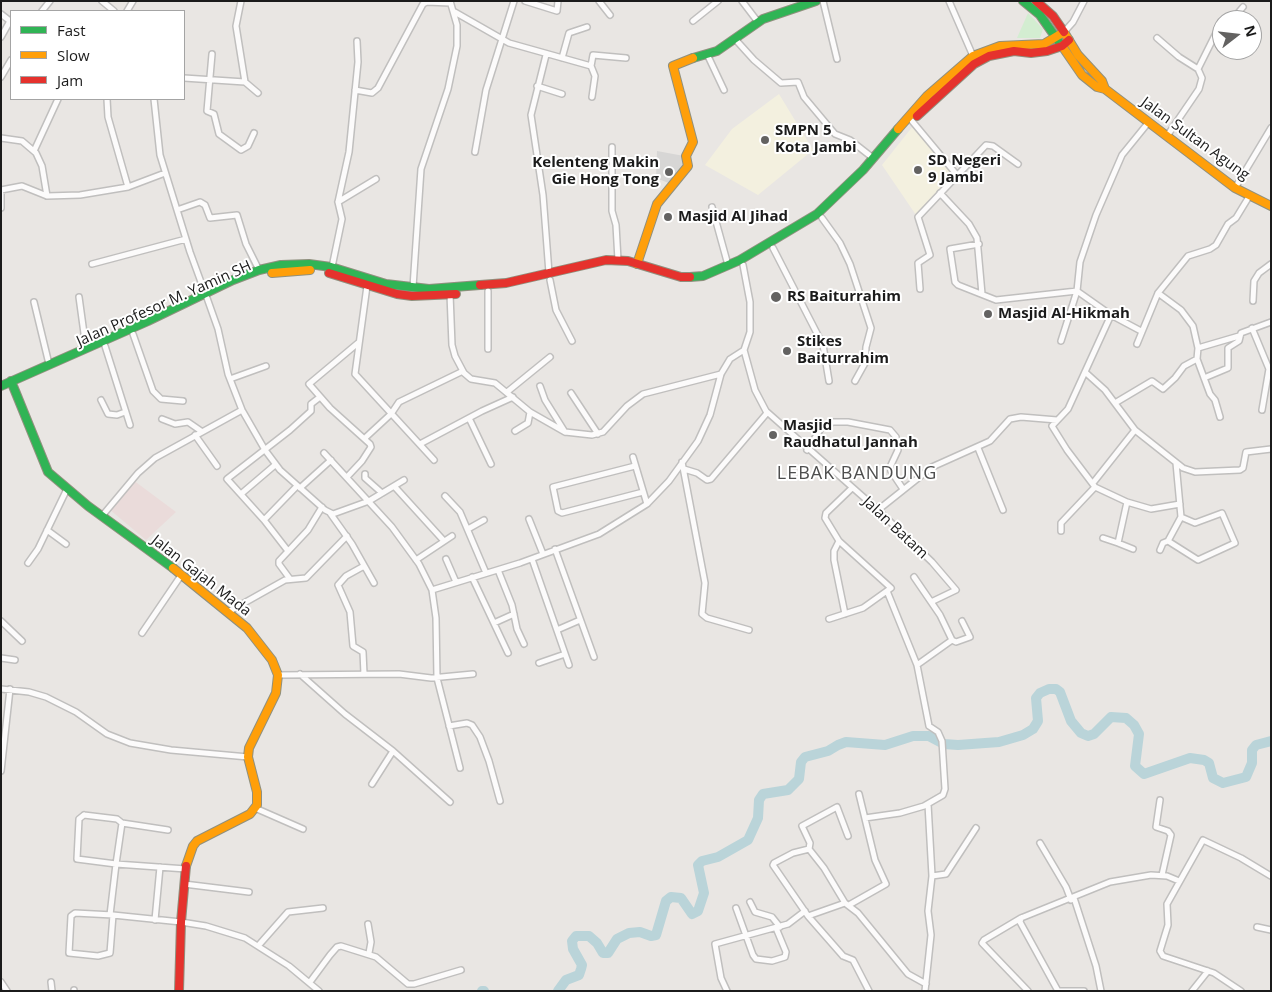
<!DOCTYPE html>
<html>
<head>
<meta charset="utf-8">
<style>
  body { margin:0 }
  #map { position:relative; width:1272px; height:992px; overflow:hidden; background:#e9e6e3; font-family:"Open Sans",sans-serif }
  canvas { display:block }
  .frame { position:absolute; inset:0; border:2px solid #1b1b1b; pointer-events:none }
  .legend { position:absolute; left:10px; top:10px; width:175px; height:90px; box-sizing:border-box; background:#fff; border:1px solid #a4a4a4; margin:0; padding:6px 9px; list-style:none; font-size:15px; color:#1b1b1b }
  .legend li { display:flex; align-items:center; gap:10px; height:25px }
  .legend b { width:25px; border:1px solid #a4a4a4 }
  .north { position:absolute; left:1212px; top:10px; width:50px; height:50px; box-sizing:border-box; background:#fff; border:1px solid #a4a4a4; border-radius:50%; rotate:74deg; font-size:14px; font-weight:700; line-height:20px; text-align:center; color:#1b1b1b }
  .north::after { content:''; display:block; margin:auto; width:18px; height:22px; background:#636261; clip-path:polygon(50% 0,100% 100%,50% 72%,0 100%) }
</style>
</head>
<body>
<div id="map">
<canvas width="1272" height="992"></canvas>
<div class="frame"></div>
<ul class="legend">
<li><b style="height:6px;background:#30b455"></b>Fast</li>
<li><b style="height:6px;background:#ff9f0a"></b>Slow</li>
<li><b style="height:6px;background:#e5322d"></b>Jam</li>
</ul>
<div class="north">N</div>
</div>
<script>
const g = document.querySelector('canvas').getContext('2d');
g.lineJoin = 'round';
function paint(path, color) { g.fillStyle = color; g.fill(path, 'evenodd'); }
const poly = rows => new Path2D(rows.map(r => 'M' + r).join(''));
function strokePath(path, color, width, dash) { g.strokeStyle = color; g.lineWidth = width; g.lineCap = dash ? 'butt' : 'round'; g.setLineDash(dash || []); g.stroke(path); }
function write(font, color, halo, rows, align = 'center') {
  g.font = font + ' "Open Sans",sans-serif'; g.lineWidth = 4; g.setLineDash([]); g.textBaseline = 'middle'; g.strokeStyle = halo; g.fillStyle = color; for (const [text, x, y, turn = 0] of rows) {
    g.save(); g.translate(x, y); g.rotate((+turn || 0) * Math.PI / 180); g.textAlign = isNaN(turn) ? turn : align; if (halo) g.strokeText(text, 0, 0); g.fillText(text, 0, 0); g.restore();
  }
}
paint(poly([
  [133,480,176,512,146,540,109,509]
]), '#eadbda');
paint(poly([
  [779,94,813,150,758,195,705,165,732,129],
  [913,126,954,174,916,215,882,165]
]), '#f3f0df');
paint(poly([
  [657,151,684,156,687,166,671,184,656,178]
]), '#d7d6d5');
paint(poly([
  [1028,13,1043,29,1040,38,1017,38]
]), '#d3edd1');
strokePath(poly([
  [482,991,484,991],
  [558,991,566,980,579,975,581,969,582,965,573,949,572,941,576,936,589,936,597,943,603,953,608,953,617,939,629,933,640,932,651,936,656,935,666,901,671,897,681,898,692,914,698,911,704,893,698,865,702,861,718,857,748,840,758,818,759,800,763,794,788,790,799,779,801,762,805,757,828,751,838,745,846,742,885,745,913,736,929,736,944,744,958,745,999,742,1023,735,1033,729,1038,721,1036,698,1040,693,1049,689,1056,689,1060,692,1071,721,1081,733,1088,736,1094,734,1111,717,1126,718,1134,725,1139,734,1135,766,1144,774,1190,758,1204,760,1209,763,1213,778,1223,783,1246,777,1252,763,1252,750,1256,745,1271,741]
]), '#bad4d9', 10);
const street = poly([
  [102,1,114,11],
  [241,1,236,26,245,82],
  [525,1,557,11,558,1],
  [599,1,610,15],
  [742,1,758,22],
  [823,1,837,59],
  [949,1,973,56],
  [42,11,50,1],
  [127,11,133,1],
  [453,11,509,43,591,66],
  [1,14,10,21,1,37],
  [1232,20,1243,7],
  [693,21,718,1],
  [1064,32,1073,22,1084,1],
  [1157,38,1179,57,1198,69],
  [735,39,754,60,781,83,798,82,804,97,835,134,850,140,873,158],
  [212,54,207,111,214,114,219,134,241,150,248,146,254,133],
  [707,54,724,90],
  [546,55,531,115,543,195,549,273],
  [562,58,569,33,587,27],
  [1,77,11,60],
  [184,78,245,82,258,93],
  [537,86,562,94],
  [355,90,372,93,378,88,423,4,427,2,450,3],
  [592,97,595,76,591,66,593,55,626,58],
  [107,99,108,117,128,187],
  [154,99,160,155,190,252,205,293],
  [912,121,957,175],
  [1167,136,1199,89,1202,78,1198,69,1218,29,1222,27],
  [1,138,22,141,36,153,42,166,47,196],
  [612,147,612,211,616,225,618,260],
  [34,151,58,99],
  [475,152,486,90,514,1],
  [1235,188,1271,128],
  [1,190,22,186,47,196,80,195,128,187,165,173],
  [940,193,969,224,977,238,982,294],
  [1,194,1,208],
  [338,202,376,179],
  [712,207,728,265],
  [177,210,200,202,205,205,210,218,237,215,246,244,259,270],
  [822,218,840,243,850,264,871,328,866,347,865,363,855,381],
  [979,244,950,249,955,282,958,285,996,300,1077,291,1111,315,1141,331],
  [773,248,823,345,829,381],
  [92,264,186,239],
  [743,265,750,302,750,332,744,350,755,390,766,411,878,510,932,562,956,590,931,602],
  [332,267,342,219,338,202,349,152,358,62,357,41],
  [550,280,556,310,572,341],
  [367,286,355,374,434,460],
  [413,287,421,169,448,89,457,46,457,25,450,1],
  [920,289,918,263,930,255,918,217,986,145,993,146,1018,164],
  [488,291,488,349],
  [1158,293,1181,310,1193,326,1198,348,1197,359,1210,394,1215,400,1220,417],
  [450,294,452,345,455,356,464,373,471,379,495,383,530,412,565,432,592,435,603,432,627,406,643,394,721,374],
  [79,297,86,348],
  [207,298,218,329,228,374,242,410,265,450,280,470,325,510,333,514,369,501,404,480],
  [1253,301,1254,281,1259,273,1271,264],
  [34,302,49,364],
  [1111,315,1068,409,1052,426,1067,450,1095,487,1127,502,1118,543,1133,549],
  [1252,328,1269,369,1262,410],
  [133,334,153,391,161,399,183,401],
  [1061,341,1077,291,1080,262,1096,215,1122,155,1148,123],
  [1137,344,1158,293,1188,256,1210,249,1216,245,1228,224,1236,218,1250,195],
  [105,346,130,425],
  [1198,348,1239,336],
  [1085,372,1105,390,1135,430,1183,468,1195,472,1240,470,1243,468,1246,452,1271,449],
  [1204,378,1228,368,1228,348,1239,341,1241,333,1271,322],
  [230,379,266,366],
  [540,386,545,400,565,432],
  [507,392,550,357],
  [571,393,598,434],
  [101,400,108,414,117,415,125,412],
  [1115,403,1152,381,1163,389,1175,378,1184,366,1197,359],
  [469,418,491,464],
  [162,419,175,424,188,422,201,431],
  [515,431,528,423,530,412],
  [195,435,217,466],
  [365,438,391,414,399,402,463,371],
  [420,444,482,411,513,397],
  [978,448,1003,510],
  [807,450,822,427,833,422,848,422,890,430,896,437,898,450,891,465,891,471,903,489],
  [324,453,392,527,419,564,432,590,520,563,599,534,647,504,669,481,698,441,710,415,721,374,730,359,744,350],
  [633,457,647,504],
  [682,462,705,583,702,614,707,618,749,630],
  [635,466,553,487,558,511,562,513,643,492],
  [684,469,697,473,707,480,711,479,767,413],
  [365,474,365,478,382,493],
  [347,477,362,461,371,447,370,444,330,408,309,384,358,343],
  [1093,483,1135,430],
  [297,486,264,520,227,479,290,430,311,411,311,404,320,397],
  [394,486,444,541],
  [300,488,331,460],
  [241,494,275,465],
  [445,496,460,512,486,573],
  [1127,502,1151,509,1180,504],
  [878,510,932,467,990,441,1010,419,1021,417,1057,420],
  [330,513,352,544,374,583],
  [102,516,138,473,155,458,242,410],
  [529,519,543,554],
  [264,520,288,551],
  [468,529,484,520],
  [47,530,66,544],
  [1061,531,1061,523,1095,487],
  [1103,538,1118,543],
  [839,541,834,551,834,560,845,614],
  [1168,541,1198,560,1235,543,1222,513,1195,523,1181,517],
  [555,549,594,657],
  [1160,550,1163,543,1168,541,1181,517,1176,463],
  [446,559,456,582],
  [532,559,569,665],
  [416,560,452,536],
  [28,563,38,549,67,489],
  [364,566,346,576,338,585,350,612,353,646,363,652,364,674],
  [498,570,512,605,517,629,524,644],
  [472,577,508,653],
  [914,577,940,615,952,640,956,642,970,637,962,621],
  [290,579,279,564,279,561,308,530,322,507],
  [432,590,436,618,437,678,460,768],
  [228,612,285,580,306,578,347,536],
  [829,619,863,608,891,588,839,541,825,518,826,513,852,488],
  [1,621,22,641],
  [494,623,514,614],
  [557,630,580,620],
  [142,633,182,574],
  [1,658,15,660],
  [539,663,565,654],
  [917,665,952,640],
  [300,674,345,714,393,751,450,802],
  [278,675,399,674,431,678,473,674],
  [1,689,29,692,46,697,76,712,107,734,130,743,171,750,248,757],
  [449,726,467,723,472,725,480,737,489,761,500,801],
  [1,771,10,689],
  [372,784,393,751],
  [1160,800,1156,827,1168,831,1171,835,1162,875],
  [255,808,303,829],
  [84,815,117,819,122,823,116,864,77,859,79,819,84,815],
  [865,818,900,813,924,806,943,795,945,789,942,741,938,732,929,726,917,665,887,591],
  [122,823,168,830],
  [1040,843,1066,887,1071,900],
  [809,849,810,843,802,826,837,807,848,836],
  [932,876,946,874,976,828],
  [184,884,249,892],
  [1074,898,1096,966,1101,991],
  [750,902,755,912,772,917,780,927],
  [849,905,886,884,875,860,859,794],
  [736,908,753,955,756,959,772,961,785,957,786,952,776,928],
  [110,915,116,864,186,869],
  [113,915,110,953,98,956,69,953,71,916,75,913,113,915,181,922,206,926,245,938,289,966,319,991],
  [808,916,845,903],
  [1021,918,984,940,982,943,1028,991],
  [155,920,160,867],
  [368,924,371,942,369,953],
  [1257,927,1271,930],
  [258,946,288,912,323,908],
  [1,982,7,991],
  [51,982,52,991],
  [310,982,330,955,337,947,341,946,376,957,408,984,414,984,461,970],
  [74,990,74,991],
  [727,991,721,978,715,944,788,924,805,911],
  [869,991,853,960,843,956,808,916,773,865,774,863,793,853,809,849,824,868,845,903,858,913,908,974,926,984],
  [925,991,931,935,928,911,932,876,928,804],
  [1058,991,1020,922,1021,918,1110,882,1151,875,1167,876,1179,881],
  [1058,991,1084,991],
  [1192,991,1208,971],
  [1241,991,1214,973,1163,956,1160,951,1168,925,1167,904,1203,840,1241,858,1271,876]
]);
const fast = poly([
  [1023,1,1040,15,1059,42],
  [693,58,717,51,763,19,816,1],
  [690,277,703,276,740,260,817,214,863,170,898,129],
  [11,381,48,472,88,506,173,568],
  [1,386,148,321,233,280,259,270,281,265,309,264,331,267,386,284,429,289,480,285]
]);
const slow = poly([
  [1062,46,1082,75,1097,87,1105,89,1235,188,1271,206],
  [898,129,927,96,973,56,1000,46,1044,44,1064,32,1078,55,1102,81,1105,89],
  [637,264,657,204,688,166,686,156,693,142,673,66,693,58],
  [272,273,310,270],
  [173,568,247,628,272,660,278,675,276,693,249,748,248,757,257,792,257,805,250,814,197,841,193,846,186,866]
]);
const jam = poly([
  [1036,1,1053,16,1064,32],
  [917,116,974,64,989,56,1014,51,1031,53,1047,51,1062,46,1069,40],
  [329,273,397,294,412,296,456,294],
  [480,285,506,283,606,260,628,261,681,277,690,277],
  [179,991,181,922,186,866]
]);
strokePath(street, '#c0bfbe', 8);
strokePath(fast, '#90907e', 10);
strokePath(slow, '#90907e', 10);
strokePath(jam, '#90907e', 10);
strokePath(street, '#fcfbfb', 5);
strokePath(fast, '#30b455', 8);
strokePath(slow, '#ff9f0a', 8);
strokePath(jam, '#e5322d', 8);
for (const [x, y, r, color] of [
  [765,140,5,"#636261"],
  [918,170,5,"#636261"],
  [669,172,5,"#636261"],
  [668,217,5,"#636261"],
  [776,297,6,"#636261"],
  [988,314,5,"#636261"],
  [787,351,5,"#636261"],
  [773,435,5,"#636261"]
]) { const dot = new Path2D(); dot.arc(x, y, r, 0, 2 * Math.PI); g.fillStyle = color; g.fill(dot); strokePath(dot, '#fff', 2); }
write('bold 15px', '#1b1b1b', '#fff', [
  ["SMPN 5",775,131],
  ["Kota Jambi",775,148],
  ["SD Negeri",928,161],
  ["9 Jambi",928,178],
  ["Kelenteng Makin",659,163,"right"],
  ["Gie Hong Tong",659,180,"right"],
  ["Masjid Al Jihad",678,217],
  ["RS Baiturrahim",787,297],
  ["Masjid Al-Hikmah",998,314],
  ["Stikes",797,342],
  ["Baiturrahim",797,359],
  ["Masjid",783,426],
  ["Raudhatul Jannah",783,443]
], 'left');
write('15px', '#1b1b1b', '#fff', [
  ["Jalan Sultan Agung",1195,139,36],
  ["Jalan Profesor M. Yamin SH",164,304,-24],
  ["Jalan Batam",895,528,43],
  ["Jalan Gajah Mada",201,576,38]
]);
g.letterSpacing = '1px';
write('18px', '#4e4e4e', '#fff', [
  ["LEBAK BANDUNG",857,474]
]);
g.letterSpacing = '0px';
</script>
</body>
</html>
